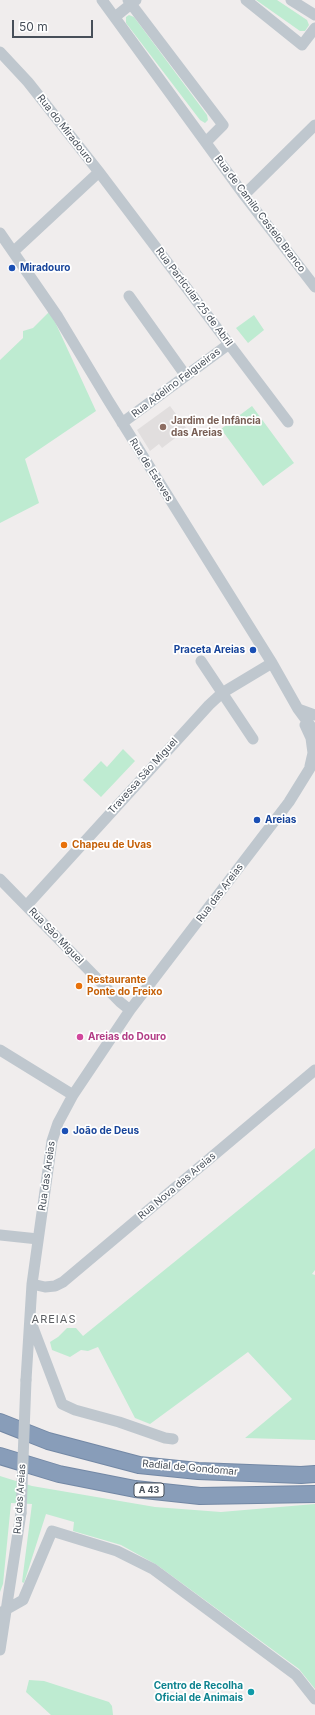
<!DOCTYPE html>
<html>
<head>
<meta charset="utf-8">
<style>
  body { margin:0 }
  #map { position:relative; width:315px; height:1715px; overflow:hidden; background:#f0eded; font-family:Inter,sans-serif }
  canvas { display:block }
  .scale { position:absolute; left:12px; top:20px; width:81px; height:18px; box-sizing:border-box; border:2px solid #474f59; border-top:0; padding-left:5px; font-size:12px; line-height:14px; white-space:nowrap; color:#474f59; -webkit-text-stroke:3px #fff; paint-order:stroke }
</style>
</head>
<body>
<div id="map">
<canvas width="315" height="1715"></canvas>
<div class="scale">50 m</div>
</div>
<script>
const g = document.querySelector('canvas').getContext('2d');
g.lineJoin = 'round';
function paint(path, color) { g.fillStyle = color; g.fill(path, 'evenodd'); }
const poly = rows => new Path2D(rows.map(r => 'M' + r).join(''));
function strokePath(path, color, width, dash) { g.strokeStyle = color; g.lineWidth = width; g.lineCap = dash ? 'butt' : 'round'; g.setLineDash(dash || []); g.stroke(path); }
function write(font, color, halo, rows, align = 'center') {
  g.font = font + ' Inter,sans-serif'; g.lineWidth = 3.5; g.setLineDash([]); g.textBaseline = 'middle'; g.strokeStyle = halo; g.fillStyle = color; for (const [text, x, y, turn = 0] of rows) {
    g.save(); g.translate(x, y); g.rotate((+turn || 0) * Math.PI / 180); g.textAlign = isNaN(turn) ? turn : align; if (halo) g.strokeText(text, 0, 0); g.fillText(text, 0, 0); g.restore();
  }
}
paint(poly([
  [170,406,187,429,162,448,159,444,150,451,137,430]
]), '#e1dede');
paint(poly([
  [256,0,277,0,307,20,309,25,305,31,300,31],
  [129,15,134,17,207,115,208,120,205,123,200,120,126,23,126,17],
  [50,311,96,411,25,459,39,503,0,523,0,360,23,338,23,331,33,328],
  [254,315,264,330,248,343,236,328],
  [252,406,294,463,263,486,221,429],
  [123,749,135,761,101,797,83,780,101,761,107,767],
  [315,1148,315,1270,312,1274,315,1275,315,1440,245,1438,292,1399,248,1352,150,1424,135,1418,98,1347,88,1351,81,1350,70,1357,52,1350,50,1342,58,1337,67,1328,76,1328,83,1336],
  [0,1476,32,1486,155,1507,221,1512,315,1504,315,1689,299,1669,157,1565,121,1545,73,1531,74,1522,46,1514,24,1583,22,1582,32,1504,11,1503,3,1584,0,1592],
  [29,1680,44,1681,109,1702,112,1706,113,1715,51,1715,26,1692]
]), '#beebd1');
const highway = poly([
  [0,1422,48,1441,139,1465,198,1471,301,1475,315,1474],
  [0,1456,59,1474,135,1489,200,1496,315,1494]
]);
strokePath(highway, '#7388a5', 18);
strokePath(poly([
  [102,0,244,195,315,287],
  [128,0,223,125,206,142],
  [246,0,302,45,315,28],
  [291,0,315,15],
  [115,17,136,0],
  [0,52,28,82,99,172,288,422],
  [244,195,315,125],
  [0,233,58,317,108,400,272,663,298,709,315,732],
  [13,252,99,172],
  [129,296,186,376],
  [122,423,229,344],
  [201,661,253,739],
  [298,709,315,715],
  [305,725,311,738,313,753,310,766],
  [0,879,120,1002,130,1010],
  [27,905,209,705,222,693,272,663],
  [0,1050,73,1095],
  [0,1235,38,1239],
  [32,1284,45,1287,55,1286,63,1282,315,1070],
  [32,1325,62,1404,75,1410,119,1422,165,1438,173,1439],
  [26,1380,32,1284,52,1141,58,1123,73,1095,130,1010,289,802,315,760],
  [0,1613,23,1600,52,1531,117,1551,153,1569,296,1675,315,1699],
  [0,1650,21,1513]
]), '#bfc7ce', 11);
strokePath(highway, '#889db9', 16);
strokePath(poly([
  [21,1513,26,1380]
]), '#bfc7ce', 11);
for (const [x, y, r, color] of [
  [12,268,4,"#1a4fb4"],
  [163,427,4,"#8d6e63"],
  [253,650,4,"#1a4fb4"],
  [257,820,4,"#1a4fb4"],
  [64,845,4,"#e8710a"],
  [79,986,4,"#e8710a"],
  [80,1037,4,"#d1479c"],
  [65,1131,4,"#1a4fb4"],
  [251,1692,4,"#0f9aa8"]
]) { const dot = new Path2D(); dot.arc(x, y, r, 0, 2 * Math.PI); g.fillStyle = color; g.fill(dot); strokePath(dot, '#fff', 1.5); }
for (const [x, y, w] of [
  [149,1490,30]
]) { const box = new Path2D(); box.roundRect(x - w / 2, y - 7, w, 14, 3); g.fillStyle = '#fff'; g.fill(box); strokePath(box, '#474f59', 1); }
write('bold 9px', '#474f59', null, [
  ["A 43",149,1490]
]);
write('10px', '#474f59', '#fff', [
  ["Rua do Miradouro",65,129,52],
  ["Rua de Camilo Castelo Branco",260,214,53],
  ["Rua Particular 25 de Abril",194,297,53],
  ["Rua Adelino Felgueiras",176,383,-37],
  ["Rua de Esteves",151,470,58],
  ["Travessa São Miguel",143,776,-48],
  ["Rua das Areias",220,893,-53],
  ["Rua São Miguel",56,936,46],
  ["Rua das Areias",47,1176,-82],
  ["Rua Nova das Areias",177,1186,-40],
  ["Radial de Gondomar",190,1468,5],
  ["Rua das Areias",20,1499,-86]
]);
write('bold 10px', '#164399', '#fff', [
  ["Miradouro",20,268],
  ["Praceta Areias",245,650,"right"],
  ["Areias",265,820],
  ["João de Deus",73,1131]
], 'left');
write('bold 10px', '#785e54', '#fff', [
  ["Jardim de Infância",171,421],
  ["das Areias",171,433]
], 'left');
write('bold 10px', '#c56008', '#fff', [
  ["Chapeu de Uvas",72,845],
  ["Restaurante",87,980],
  ["Ponte do Freixo",87,992]
], 'left');
write('bold 10px', '#b23c85', '#fff', [
  ["Areias do Douro",88,1037]
], 'left');
write('bold 10px', '#0d838f', '#fff', [
  ["Centro de Recolha",243,1686],
  ["Oficial de Animais",243,1698]
], 'right');
g.letterSpacing = '1px';
write('11px', '#5a5d61', '#fff', [
  ["AREIAS",54,1320]
]);
g.letterSpacing = '0px';
</script>
</body>
</html>
